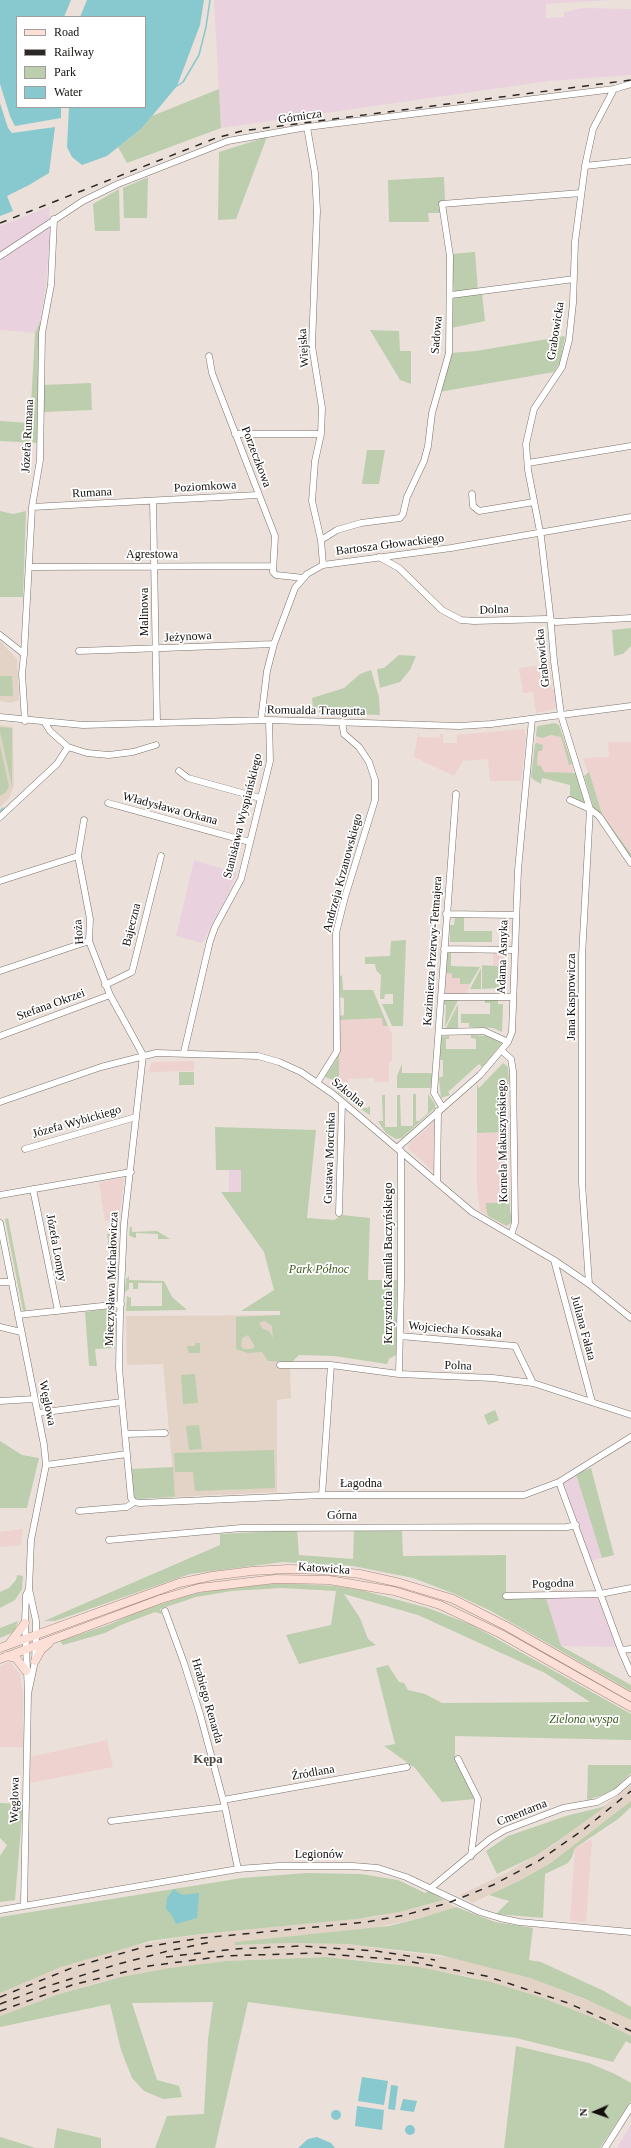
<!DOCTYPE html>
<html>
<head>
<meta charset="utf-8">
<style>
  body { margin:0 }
  #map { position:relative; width:631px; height:2148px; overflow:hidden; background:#ebe1da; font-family:"Times New Roman",serif }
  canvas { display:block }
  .legend { position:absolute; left:16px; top:16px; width:130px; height:92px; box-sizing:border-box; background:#fff; border:1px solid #a09f9e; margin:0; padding:5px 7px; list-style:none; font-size:12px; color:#120f0c }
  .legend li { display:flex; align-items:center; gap:8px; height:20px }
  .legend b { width:20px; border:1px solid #a09f9e }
  .north { position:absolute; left:575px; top:2092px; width:40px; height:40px; -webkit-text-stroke:3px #fff; paint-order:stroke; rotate:268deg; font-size:11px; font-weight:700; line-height:16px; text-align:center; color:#120f0c }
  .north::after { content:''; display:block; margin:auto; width:14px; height:18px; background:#120f0c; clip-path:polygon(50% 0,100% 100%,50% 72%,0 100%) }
</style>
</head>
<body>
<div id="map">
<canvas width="631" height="2148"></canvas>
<ul class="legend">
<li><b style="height:5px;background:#fce0d7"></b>Road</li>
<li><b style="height:5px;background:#2c2825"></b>Railway</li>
<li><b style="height:11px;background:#bccead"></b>Park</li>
<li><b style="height:11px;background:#88c8cf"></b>Water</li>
</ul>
<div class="north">N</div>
</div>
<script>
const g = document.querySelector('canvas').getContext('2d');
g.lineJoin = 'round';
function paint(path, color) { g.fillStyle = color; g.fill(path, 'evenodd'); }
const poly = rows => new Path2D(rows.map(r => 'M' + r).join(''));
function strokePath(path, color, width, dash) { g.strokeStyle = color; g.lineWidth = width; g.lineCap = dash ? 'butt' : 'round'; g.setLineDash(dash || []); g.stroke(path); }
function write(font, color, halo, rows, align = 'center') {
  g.font = font + ' "Times New Roman",serif'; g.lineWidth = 3.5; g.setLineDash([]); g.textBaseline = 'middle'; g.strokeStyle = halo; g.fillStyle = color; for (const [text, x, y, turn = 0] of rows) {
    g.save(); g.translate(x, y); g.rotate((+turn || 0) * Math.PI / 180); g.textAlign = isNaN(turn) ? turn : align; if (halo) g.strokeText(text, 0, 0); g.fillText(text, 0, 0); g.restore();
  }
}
paint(poly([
  [550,664,552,689,555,689,557,704,554,709,536,713,533,692,523,693,519,668],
  [523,729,525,731,526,736,521,781,490,781,488,759,463,761,454,776,414,757,418,733,420,737,440,738,440,734,443,734,443,743,457,743,457,735],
  [551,735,561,737,569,764,572,764,574,772,569,774,544,772,536,765,538,750,537,743,535,744,536,736,542,738],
  [608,742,631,742,631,854,602,814,583,758,609,757],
  [493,953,505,953,505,967,493,967],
  [444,973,452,974,452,978,460,978,461,984,470,984,466,996,443,996],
  [383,1018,383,1026,388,1026,392,1034,392,1061,389,1062,389,1082,375,1082,374,1078,348,1079,348,1082,339,1082,339,1020],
  [194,1061,194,1071,148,1072,152,1062],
  [436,1120,436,1174,408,1148,409,1144],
  [507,1132,510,1211,512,1217,511,1223,504,1226,480,1211,477,1187,477,1133],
  [124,1178,119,1220,105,1221,99,1182],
  [23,1529,21,1545,0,1547,0,1532],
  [6,1663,11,1663,20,1674,23,1694,24,1747,0,1747,0,1666],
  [107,1740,113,1767,29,1783,30,1757],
  [592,1839,586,1922,570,1921,575,1848]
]), '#edd2cf');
paint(poly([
  [214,0,611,0,546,4,546,18,564,17,564,12,583,8,631,9,631,75,549,81,221,128],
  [49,207,50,233,46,286,40,321,35,333,0,330,0,226],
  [194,860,237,873,229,892,202,943,176,936],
  [229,1170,241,1170,241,1192,229,1192],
  [576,1474,602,1558,591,1561,564,1484,565,1480],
  [546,1598,598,1598,616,1647,560,1646],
  [631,2124,631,2148,617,2148]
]), '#e9d2de');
paint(poly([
  [0,641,17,659,19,700,11,703,0,701],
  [0,725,13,727,14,786,9,798,0,807],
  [280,1315,279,1368,290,1368,291,1398,277,1400,277,1492,175,1497,163,1364,127,1365,126,1316],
  [631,1785,631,1801,558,1858,517,1882,472,1903,460,1895,506,1873,555,1844],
  [444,1900,456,1908,421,1918,373,1928,235,1942,235,1945,288,1943,347,1944,458,1959,530,1978,600,2005,631,2020,631,2036,559,2004,473,1977,383,1962,316,1957,226,1961,154,1971,104,1981,59,1994,0,2016,0,1993,61,1967,130,1946,201,1934,373,1917,414,1909]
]), '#e3d3c7');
paint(poly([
  [219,89,221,128,127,163,118,147,142,128,152,116],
  [267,137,236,219,218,220,219,152],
  [148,177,147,218,124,218,123,188],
  [444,177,445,202,439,202,440,213,428,213,429,222,389,222,388,180],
  [119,189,120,231,95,231,93,204],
  [475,252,478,290,454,293,451,254],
  [482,294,485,321,451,328,452,301,454,297],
  [40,321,37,443,0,441,0,421,30,423,35,333],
  [370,330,399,331,400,351,411,351,411,384,400,380],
  [565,336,560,362,554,372,439,392,450,353,476,351],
  [91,383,92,410,43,412,43,385],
  [367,450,385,450,379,484,362,484],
  [0,511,13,514,26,511,23,597,0,597],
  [631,628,631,646,623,654,614,656,612,630],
  [399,655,416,656,410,670,400,682,380,688,377,669,384,668],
  [371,670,379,697,380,715,319,713,319,709,313,708,312,698,344,688,360,674],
  [0,676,12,676,13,696,0,696],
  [555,723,559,725,572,764,569,765,561,737,551,735,542,738,536,736,537,726],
  [0,727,12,728,12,787,0,732],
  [537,743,543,745,542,751,538,751,537,765,541,766,544,772,577,773,586,801,582,803,570,797,570,785,542,778,541,784,534,780,531,777,535,744],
  [0,745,9,786,6,792,0,796],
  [589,772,602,814,631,854,631,858,594,809,584,776],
  [455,917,464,917,464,931,492,931,492,942,450,942,450,925,454,925],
  [406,940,403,1026,392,1026,382,1004,393,1004,393,994,385,994,384,999,380,999,381,975,376,970,375,964,365,964,365,957,390,956,391,941],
  [446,953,451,953,451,966,480,967,470,984,460,984,460,978,452,978,452,974,446,973,447,965,445,965],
  [482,965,505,967,503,991,497,991,497,988,482,989],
  [481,968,481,989,470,989],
  [342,975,343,990,373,990,388,1026,383,1026,382,1018,339,1020,339,1016,344,1015,344,998,339,997,338,977],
  [445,1000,458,1000,445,1027,446,1005,442,1005],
  [485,1000,498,1000,498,1004,503,1004,502,1032,493,1028,469,1027,469,1023,461,1023,461,1014,490,1014,490,1003,485,1003],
  [458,1004,458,1030,445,1030],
  [471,1035,487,1036,502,1043,482,1067,479,1064,448,1092,450,1095,441,1098,439,1078,443,1076,443,1060,440,1060,441,1037,449,1036,449,1039,446,1039,446,1049,476,1049,476,1039,471,1038],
  [339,1052,339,1082,325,1077,336,1060],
  [503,1063,508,1067,509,1081,507,1088,507,1132,477,1133,477,1084,479,1088],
  [402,1064,402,1073,432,1073,431,1088,397,1088,397,1076],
  [179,1072,194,1072,194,1085,179,1085],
  [342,1086,343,1091,352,1091,350,1101,337,1092],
  [413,1094,416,1094,416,1121,419,1121,428,1113,428,1094,435,1104,435,1108,402,1138,396,1139,386,1133,378,1121,383,1121,382,1095,385,1095,385,1127,397,1127,397,1095,400,1095,401,1126,413,1126],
  [359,1100,364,1100,362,1103,362,1108,367,1108,370,1106,370,1115,353,1104],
  [215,1127,316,1130,307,1218,334,1220,342,1215,370,1218,368,1280,397,1280,396,1355,389,1359,387,1364,334,1356,299,1355,292,1362,268,1361,262,1352,248,1353,236,1349,236,1317,280,1315,280,1311,241,1311,274,1290,264,1252,221,1192,241,1192,241,1170,216,1170],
  [265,1321,272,1326,273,1338,269,1331,263,1329,259,1323],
  [248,1335,255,1347,251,1349,244,1349,241,1346,242,1338],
  [503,1184,509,1184,510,1211,512,1219,511,1223,507,1226,488,1216,486,1208,486,1203,503,1203],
  [8,1218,26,1311,23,1311,5,1219],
  [130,1227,132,1227,132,1232,157,1231,170,1239,158,1239,158,1234,136,1233,136,1238,132,1237,129,1235],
  [116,1233,118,1246,109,1247,107,1234],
  [129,1276,129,1280,164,1281,172,1297,187,1310,126,1311,127,1296,131,1298,131,1306,162,1306,162,1283,138,1283,138,1289,133,1289,133,1283,129,1283,129,1289,125,1292,126,1279],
  [114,1308,116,1311,115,1348,95,1349,97,1366,89,1366,85,1312],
  [195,1343,200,1343,200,1353,189,1353,187,1346,195,1346],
  [195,1374,198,1403,183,1404,181,1375],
  [495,1410,499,1420,488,1425,484,1415],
  [199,1425,202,1449,189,1450,186,1426],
  [0,1441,22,1455,39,1458,27,1508,0,1508],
  [274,1450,275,1488,195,1491,193,1472,175,1472,174,1453],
  [173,1467,175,1497,136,1499,133,1496,131,1469],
  [591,1468,614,1555,602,1558,576,1474],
  [354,1529,402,1529,403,1556,506,1555,506,1598,546,1598,561,1646,631,1685,631,1691,491,1611,455,1594,413,1578,353,1566,283,1562,190,1574,55,1621,44,1621,220,1545,220,1534,297,1530,299,1555,353,1559],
  [17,1575,23,1576,22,1589,15,1600,0,1608,0,1592,9,1588,16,1580],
  [283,1583,336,1586,361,1590,428,1608,472,1625,631,1714,631,1740,455,1736,455,1759,475,1799,442,1802,415,1768,384,1746,395,1744,376,1668,388,1665,399,1682,404,1683,408,1690,425,1694,442,1703,590,1702,545,1673,418,1615,344,1594,360,1618,368,1639,376,1645,299,1664,286,1635,331,1625,336,1591,282,1588,232,1591,196,1597,160,1609,162,1614,155,1612,121,1625,105,1633,63,1645,60,1641,108,1625,142,1610,190,1595,216,1589],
  [18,1621,14,1632,0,1638,0,1628],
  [588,1765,631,1765,631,1773,610,1793,587,1800],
  [631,1801,631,1807,618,1819,575,1848,572,1857,568,1863,545,1874,543,1918,496,1914,509,1901,489,1895,519,1881,552,1862],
  [0,1803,23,1804,15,1900,0,1902,0,1856,7,1845,0,1838],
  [606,1806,558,1841,535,1856,497,1874,486,1851,508,1836,566,1816],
  [307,1873,361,1874,398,1880,425,1893,429,1891,444,1900,400,1912,356,1919,201,1934,150,1941,61,1967,0,1993,0,1917,242,1878],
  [456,1907,495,1922,533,1928,529,1960,541,1962,604,1991,631,2007,631,2020,583,1998,530,1978,440,1955,347,1944,288,1943,235,1945,235,1942,389,1926,421,1918],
  [325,1957,419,1967,491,1982,543,1998,594,2018,631,2036,631,2044,626,2041,613,2062,516,2038,248,2002,215,2148,155,2148,167,2116,204,2114,208,2039,213,2002,132,2003,157,2080,179,2086,182,2097,163,2099,144,2091,132,2078,121,2050,110,2004,0,2027,0,2016,59,1994,121,1977,170,1968,226,1961],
  [516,2046,589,2063,615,2074,631,2083,631,2101,600,2148,504,2148],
  [57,2128,101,2138,101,2148,54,2148],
  [0,2137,36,2148,0,2148]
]), '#bccead');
paint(poly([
  [0,0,71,0,64,17,17,17,17,107,61,107,61,118,15,126,10,116,0,84],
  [87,0,204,0,200,25,177,86,142,128,107,156,82,165,72,157,67,147,69,107,145,107,145,17,80,17],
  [0,103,8,128,12,133,55,127,49,173,29,185,7,196,13,211,0,216],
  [174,1889,182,1895,199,1893,197,1918,176,1924,171,1914,166,1909,167,1898],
  [362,2077,388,2081,384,2105,358,2101],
  [391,2085,398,2086,395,2110,388,2109],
  [403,2099,417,2101,414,2112,400,2110],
  [357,2106,384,2110,382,2130,355,2126],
  '331 2115a5 5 0 1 1 10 0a5 5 0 1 1-10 0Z',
  '405 2130a5 5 0 1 1 10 0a5 5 0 1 1-10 0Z',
  [317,2137,331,2143,335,2148,298,2148,308,2139]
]), '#88c8cf');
strokePath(poly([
  [177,86,183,82,199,55,206,27,210,0],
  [0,811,3,808]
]), '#88c8cf', 1.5);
const minor = poly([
  [307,127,315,173,317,211,312,346,322,408,321,434,315,461,312,501,321,540,323,565],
  [585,166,631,161],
  [0,256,83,201,118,184,228,141,307,127,614,89,631,84],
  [451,295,574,279],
  [209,356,212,373,222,399,275,536,273,572,276,575,304,578],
  [235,434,321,434],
  [528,463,631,446],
  [472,494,473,506,479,511,534,502],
  [153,501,157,723],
  [32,507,258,495],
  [321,540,337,530,361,523,400,518,403,514,407,497,424,461,428,446,432,413,449,353,450,256,442,204,581,193],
  [379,557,399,568,442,610,461,620,474,621,546,619,556,622,631,618],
  [30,567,273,566],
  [0,635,24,654,22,674,25,721],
  [79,651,274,644],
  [24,654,32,507,40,460,42,333,51,285,54,219],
  [0,717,83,725,269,720,459,726,491,724,631,706],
  [261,720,267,671,274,644,295,588,307,574,323,565,451,548,631,517],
  [45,723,50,731,68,747,87,753,109,755,133,752,156,745],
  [179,771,188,778,260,798],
  [570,800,590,809,599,816,631,863],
  [108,803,250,842],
  [0,817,57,764,68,747],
  [84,820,78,856,90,919,89,941,110,995,143,1055],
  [0,881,78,856],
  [446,914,515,915],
  [444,949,514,950],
  [0,971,89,941],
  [105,985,132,972,161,856],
  [441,997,513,997],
  [439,1032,484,1031,508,1042],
  [0,1036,110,995],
  [501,1050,511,1059,513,1071,515,1223,511,1235],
  [184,1052,210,941,215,927,241,879,270,761,269,720],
  [317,1083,337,1051,336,933,345,897,375,800,375,780,369,762,359,747,344,734,342,722],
  [0,1102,101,1067,156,1053,258,1056,279,1062,301,1072,333,1094,472,1212,554,1260,589,1284,631,1318],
  [442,1107,434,1093,456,794],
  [397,1148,480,1075,508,1042,512,1032,518,870,532,719],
  [25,1149,136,1117],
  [437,1182,438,1111],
  [33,1189,58,1311],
  [0,1195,131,1172],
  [339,1213,342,1103],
  [0,1223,44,1445,46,1465,31,1540,29,1589,36,1621,36,1635,35,1661,28,1694],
  [554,1260,592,1402],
  [0,1282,12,1282],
  [589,1284,582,1183,582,956,590,809,561,715,554,661,550,614,541,537,528,470,526,444,534,409,562,367,569,340,573,303,575,242,585,166,593,129,614,89],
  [18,1315,121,1304],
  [0,1327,21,1332],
  [400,1336,515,1346,533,1383],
  [280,1365,331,1365,399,1374,493,1378,533,1383,631,1415],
  [399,1374,401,1282,401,1151],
  [0,1401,35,1399],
  [38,1413,122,1402],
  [125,1434,165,1433],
  [46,1465,127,1454],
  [559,1482,621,1650,631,1673],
  [322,1495,331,1365],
  [134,1502,131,1498,122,1402,119,1368,120,1314,124,1224,143,1055],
  [79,1511,127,1507,134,1502,140,1503,322,1495,524,1495,559,1482,631,1437],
  [109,1540,241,1528,567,1527,576,1525],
  [506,1596,600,1594,631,1588],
  [165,1611,184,1663,200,1714,225,1807,238,1869],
  [621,1650,631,1649],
  [458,1759,478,1799,471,1856],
  [223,1800,407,1767],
  [111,1821,225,1807],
  [431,1888,490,1839,505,1830,563,1808,597,1802,616,1792,631,1779],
  [24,1905,28,1694,25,1623,26,1595,29,1589],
  [0,1910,238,1869,279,1866,353,1866,378,1868,406,1877,480,1912,500,1918,519,1922,631,1932],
  [605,2148,631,2107]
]);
const major = poly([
  [10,1643,25,1623],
  [0,1648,179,1583,212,1576,252,1571,288,1569,323,1570,360,1574,400,1583,453,1599,506,1626,631,1697],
  [7,1656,16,1658,26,1671],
  [0,1659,161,1599,199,1588,275,1579,329,1580,394,1591,440,1605,501,1634,631,1707],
  [35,1661,41,1650,49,1643]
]);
strokePath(minor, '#7b726c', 7);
strokePath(major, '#a9897f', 9);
strokePath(minor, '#fff', 6);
strokePath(major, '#fce0d7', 8);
strokePath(poly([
  [0,223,216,138,242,131,631,80],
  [166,1957,234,1949,300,1946,376,1951,435,1960],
  [0,1997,74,1967,144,1947,202,1938,367,1922,405,1915,448,1903,493,1885,540,1860,583,1830,631,1791],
  [0,2004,45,1987,115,1965,168,1951,211,1942],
  [0,2011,72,1985,149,1966,225,1956,314,1953,402,1960,486,1976,568,2003,631,2031]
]), '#2c2825', 1.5, [7, 7]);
write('12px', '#120f0c', '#fff', [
  ["Górnicza",300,117,-8],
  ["Grabowicka",556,331,-81],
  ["Sadowa",437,335,-85],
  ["Wiejska",304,348,-94],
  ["Józefa Rumana",28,436,-87],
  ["Porzeczkowa",256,457,69],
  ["Poziomkowa",205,487,-3],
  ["Rumana",92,493,-3],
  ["Bartosza Głowackiego",390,545,-7],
  ["Agrestowa",152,555],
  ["Dolna",494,610,-2],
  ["Malinowa",145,612,-90],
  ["Jeżynowa",188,637,-3],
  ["Grabowicka",543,658,-96],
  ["Romualda Traugutta",316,711,1],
  ["Władysława Orkana",170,809,15],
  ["Stanisława Wyspiańskiego",243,816,-76],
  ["Andrzeja Krzanowskiego",343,873,-75],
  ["Bajeczna",132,925,-76],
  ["Hoża",79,932,-95],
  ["Kazimierza Przerwy-Tetmajera",433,951,-86],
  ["Adama Asnyka",503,957,-88],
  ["Jana Kasprowicza",572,997,-90],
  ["Stefana Okrzei",51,1005,-20],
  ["Szkolna",348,1093,39],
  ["Józefa Wybickiego",77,1122,-16],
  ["Kornela Makuszyńskiego",503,1141,-91],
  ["Gustawa Morcinka",330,1158,-88],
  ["Józefa Lompy",56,1248,79],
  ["Krzysztofa Kamila Baczyńskiego",389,1263,-90],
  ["Mieczysława Michałowicza",112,1279,-88],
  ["Juliana Fałata",583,1328,75],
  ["Wojciecha Kossaka",455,1330,5],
  ["Polna",458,1366,2],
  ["Węglowa",47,1403,78],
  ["Łagodna",361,1484],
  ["Górna",342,1516],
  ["Katowicka",324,1569,4],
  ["Pogodna",553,1584,-2],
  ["Hrabiego Renarda",207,1701,74],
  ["Źródlana",313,1773,-10],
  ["Węglowa",15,1800,-89],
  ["Cmentarna",522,1813,-22],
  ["Legionów",319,1855]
]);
write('italic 12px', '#3d5a1c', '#fff', [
  ["Park Północ",319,1270],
  ["Zielona wyspa",584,1720]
]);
write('bold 13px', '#4f4741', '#fff', [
  ["Kępa",208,1760]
]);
</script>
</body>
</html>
